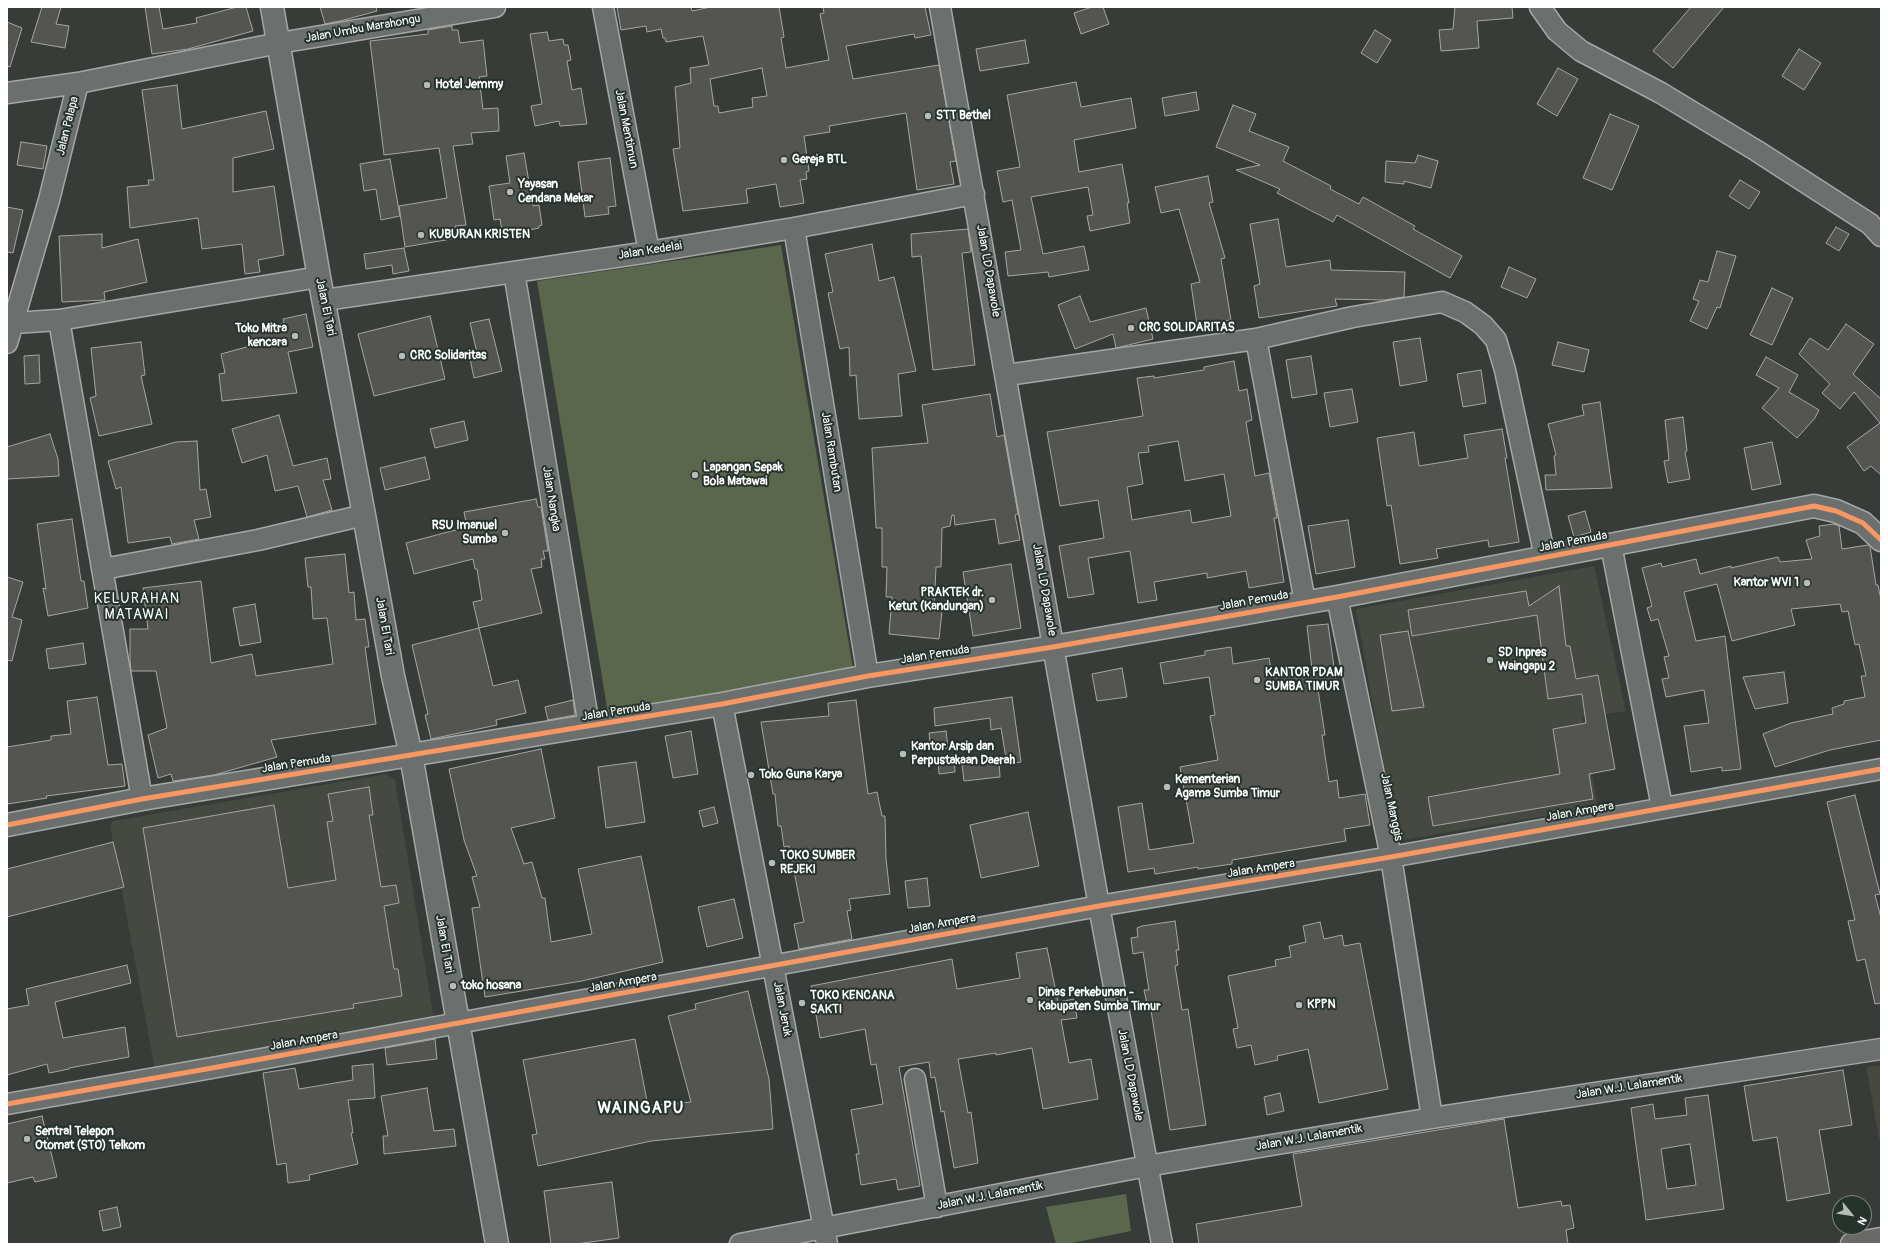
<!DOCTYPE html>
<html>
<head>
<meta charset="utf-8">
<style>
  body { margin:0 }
  #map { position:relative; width:1888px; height:1251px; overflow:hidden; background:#373c38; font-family:Pangolin,sans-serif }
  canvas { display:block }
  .frame { position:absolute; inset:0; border:8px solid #fff; pointer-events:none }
  .north { position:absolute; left:1832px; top:1195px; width:40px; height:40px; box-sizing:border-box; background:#26332d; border:1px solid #7d8581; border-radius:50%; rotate:120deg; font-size:11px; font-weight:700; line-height:16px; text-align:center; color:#fff }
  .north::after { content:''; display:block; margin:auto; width:14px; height:18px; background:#b9bbb9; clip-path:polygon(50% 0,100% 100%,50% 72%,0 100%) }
</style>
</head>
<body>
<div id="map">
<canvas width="1888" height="1251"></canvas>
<div class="frame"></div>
<div class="north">N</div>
</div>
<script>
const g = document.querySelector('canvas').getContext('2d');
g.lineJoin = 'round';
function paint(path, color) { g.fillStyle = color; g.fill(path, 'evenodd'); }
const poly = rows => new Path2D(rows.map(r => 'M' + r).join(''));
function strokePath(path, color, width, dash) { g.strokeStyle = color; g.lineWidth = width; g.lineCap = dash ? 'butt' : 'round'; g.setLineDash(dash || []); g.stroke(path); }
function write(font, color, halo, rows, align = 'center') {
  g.font = font + ' Pangolin,sans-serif'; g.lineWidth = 4; g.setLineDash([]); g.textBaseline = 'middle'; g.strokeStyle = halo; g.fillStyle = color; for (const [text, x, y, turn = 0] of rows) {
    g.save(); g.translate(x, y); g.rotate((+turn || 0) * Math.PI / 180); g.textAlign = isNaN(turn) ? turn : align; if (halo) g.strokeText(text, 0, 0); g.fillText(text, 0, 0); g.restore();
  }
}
paint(poly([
  [1594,566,1626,711,1582,717,1598,807,1397,841,1356,609],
  [386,774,395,780,434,1020,155,1070,110,826,113,821],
  [1881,1065,1881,1148,1866,1067]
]), '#454942');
paint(poly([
  [781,245,853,668,608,714,537,281],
  [1126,1194,1131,1231,1067,1244,1056,1244,1046,1207]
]), '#5b674c');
const building = poly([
  [42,7,61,7,56,24,69,26,65,48,31,42,42,7],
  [145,7,159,7,163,29,197,23,196,18,237,7,246,7,253,31,188,49,152,54,145,7],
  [320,7,376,7,377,11,344,20,325,24,320,7],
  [617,7,691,7,692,11,711,7,779,7,784,37,781,38,786,68,829,60,820,14,824,13,823,7,925,7,931,35,915,38,914,34,846,46,853,79,939,65,956,161,950,162,954,184,917,190,906,113,829,126,830,132,804,136,809,171,806,172,807,179,800,180,804,203,780,207,776,184,746,189,748,203,683,211,673,149,680,148,675,87,691,83,690,68,709,65,703,36,666,42,665,38,663,38,661,29,647,32,646,26,621,30,617,7],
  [762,68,767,96,752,98,753,107,719,113,718,106,714,106,710,79,762,68],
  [1092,7,1103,7,1109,24,1081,34,1074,13,1092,7],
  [1455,7,1512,7,1513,18,1477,21,1479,48,1441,51,1439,30,1453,29,1455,7],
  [1691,7,1724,7,1673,68,1653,51,1691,7],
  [7,22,22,28,10,67,7,66,7,22],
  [452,26,452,30,458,30,460,43,483,40,487,76,479,77,483,109,498,108,499,131,471,133,473,144,453,146,466,225,455,226,457,238,405,247,399,206,447,198,439,148,384,155,370,41,428,34,428,30,452,26],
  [1375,30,1391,40,1377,63,1361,53,1375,30],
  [547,32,549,41,563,39,564,45,568,45,571,60,567,61,572,90,581,88,587,124,560,126,559,121,535,126,531,106,542,104,530,34,547,32],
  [1025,40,1029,63,980,71,976,49,1025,40],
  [1799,49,1821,63,1804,90,1782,76,1799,49],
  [1558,68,1578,79,1557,116,1537,104,1558,68],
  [1076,82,1081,107,1131,98,1136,128,1074,140,1079,172,1122,164,1129,203,1127,203,1130,223,1090,231,1087,216,1093,215,1088,187,1031,197,1043,254,1084,246,1089,270,1049,277,1048,272,1008,276,1005,252,1021,250,1012,200,1003,202,997,171,1020,167,1007,95,1076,82],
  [177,85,182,129,266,111,274,149,233,158,233,192,274,186,284,255,258,260,260,272,245,274,242,244,202,249,198,218,130,228,127,187,149,185,148,180,154,180,142,90,177,85],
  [1196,92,1199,110,1165,116,1162,98,1196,92],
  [1233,105,1256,114,1249,131,1289,147,1283,161,1331,186,1330,189,1359,204,1363,197,1415,226,1413,229,1462,256,1450,278,1337,215,1333,222,1277,193,1280,189,1236,170,1260,165,1216,147,1233,105],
  [1610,114,1639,126,1612,190,1583,178,1610,114],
  [21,142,47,146,43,169,17,165,21,142],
  [524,153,533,206,539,205,542,225,539,226,539,228,525,231,525,234,503,237,500,219,494,220,489,186,510,183,506,156,524,153],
  [1418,155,1438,161,1431,188,1404,181,1404,184,1385,182,1386,161,1415,163,1418,155],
  [610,158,616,206,608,207,609,214,585,217,578,162,610,158],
  [390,159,400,216,381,220,376,189,364,191,360,164,390,159],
  [1208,176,1213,202,1209,203,1225,258,1221,259,1231,320,1197,325,1191,284,1200,282,1179,209,1161,213,1155,187,1208,176],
  [1740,180,1760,192,1749,209,1729,196,1740,180],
  [7,207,23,210,13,253,7,252,7,207],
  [1278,219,1286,267,1330,260,1331,270,1405,272,1404,297,1384,300,1335,299,1337,306,1259,318,1254,286,1260,284,1250,224,1278,219],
  [1836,227,1849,234,1839,251,1826,243,1836,227],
  [968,229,971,252,962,253,975,365,933,370,921,256,912,257,911,234,968,229],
  [102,234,102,248,138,239,147,282,104,292,105,300,62,302,59,236,102,234],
  [872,244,879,281,894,277,916,371,898,374,902,416,859,419,856,375,850,376,849,347,840,349,828,293,833,292,825,254,872,244],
  [404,248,409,271,393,274,392,265,366,269,364,254,404,248],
  [1717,251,1736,256,1720,308,1717,307,1707,329,1690,321,1699,301,1693,299,1700,280,1708,282,1717,251],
  [1509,267,1536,279,1527,298,1501,287,1509,267],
  [1772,288,1793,298,1772,345,1750,335,1772,288],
  [1080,296,1090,322,1146,308,1153,339,1116,348,1113,334,1075,349,1058,305,1080,296],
  [306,314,313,347,288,352,297,393,222,401,219,374,225,373,221,354,250,346,247,330,284,323,283,319,306,314],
  [430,316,445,379,374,396,358,334,430,316],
  [489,319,502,371,474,378,470,359,478,357,470,323,489,319],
  [1846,324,1874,344,1853,374,1881,399,1881,475,1871,466,1864,471,1847,447,1880,423,1854,392,1840,409,1822,393,1830,384,1799,354,1810,338,1828,350,1846,324],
  [1420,338,1427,381,1400,386,1393,342,1420,338],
  [141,342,145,375,141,376,152,424,99,436,90,398,96,396,91,348,141,342],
  [1558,342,1589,350,1584,372,1552,365,1558,342],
  [39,355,40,383,25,384,24,356,39,355],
  [1311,356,1317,394,1292,398,1286,360,1311,356],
  [1766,357,1798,375,1789,392,1819,410,1815,418,1797,438,1762,408,1779,388,1756,375,1766,357],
  [1234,361,1239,391,1247,389,1252,420,1246,422,1255,476,1269,473,1277,518,1274,518,1284,582,1249,588,1246,571,1207,578,1207,573,1154,582,1157,600,1138,603,1130,551,1088,558,1094,594,1068,598,1059,546,1104,538,1098,500,1060,506,1047,432,1143,416,1137,378,1154,376,1154,378,1204,370,1204,367,1234,361],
  [1178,441,1185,481,1224,474,1231,516,1192,523,1190,510,1132,520,1127,487,1143,484,1138,453,1149,452,1148,446,1178,441],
  [1481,370,1486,403,1463,407,1457,374,1481,370],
  [1352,389,1358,422,1330,427,1324,393,1352,389],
  [990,394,997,437,1004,435,1018,514,1015,515,1020,540,999,544,995,519,955,525,954,515,952,515,950,526,942,528,941,567,936,567,934,610,942,611,939,639,889,634,892,597,886,597,887,567,882,567,882,528,876,528,872,448,928,443,922,405,990,394],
  [1600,402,1612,488,1546,490,1545,475,1556,475,1554,456,1556,455,1548,424,1584,415,1582,405,1600,402],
  [279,415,293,466,327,458,331,479,323,480,332,510,307,517,298,486,275,491,267,455,242,463,232,429,279,415],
  [1683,417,1687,451,1685,452,1690,479,1668,483,1664,461,1669,460,1665,420,1683,417],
  [464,421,468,440,435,448,430,429,464,421],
  [1502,429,1507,458,1505,458,1519,542,1489,547,1488,540,1436,549,1438,558,1400,564,1391,505,1387,506,1377,438,1414,432,1419,466,1468,458,1464,435,1502,429],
  [50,434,58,459,59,476,7,479,7,447,50,434],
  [197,441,200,490,206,489,211,517,194,520,199,539,172,544,170,537,128,543,121,487,116,489,108,461,176,442,197,441],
  [1772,442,1781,484,1752,490,1744,448,1772,442],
  [425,457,430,479,385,490,380,468,425,457],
  [536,499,538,507,541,507,548,551,543,551,545,559,541,559,542,567,531,569,542,613,479,628,473,602,482,600,477,569,475,569,473,559,414,574,406,543,467,527,464,512,536,499],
  [1585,511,1591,532,1574,537,1568,516,1585,511],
  [72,519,81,581,84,581,88,608,48,616,43,588,46,589,37,524,72,519],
  [1348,520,1355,567,1316,574,1308,526,1348,520],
  [1834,524,1839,526,1842,549,1868,545,1870,546,1876,585,1878,585,1881,600,1881,740,1830,750,1775,767,1763,734,1791,723,1833,714,1832,708,1844,704,1844,701,1865,697,1861,676,1866,676,1859,644,1855,645,1848,611,1842,612,1840,604,1791,609,1795,625,1732,641,1717,584,1684,592,1696,641,1725,636,1741,769,1722,771,1722,767,1691,772,1684,726,1709,723,1704,690,1666,697,1662,679,1669,678,1664,657,1669,656,1658,619,1651,621,1647,608,1652,606,1642,568,1661,563,1662,567,1696,559,1700,574,1731,566,1731,568,1778,557,1780,562,1812,559,1806,540,1820,536,1819,526,1834,524],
  [345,554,349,593,354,592,356,620,365,619,369,647,365,647,376,724,271,740,277,757,214,775,173,781,171,774,158,778,148,735,167,728,156,671,131,671,130,660,130,629,148,629,143,588,201,581,211,663,252,654,256,676,333,664,327,618,313,619,311,587,308,587,305,558,345,554],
  [1011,564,1021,628,973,636,963,572,1011,564],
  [7,577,23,582,12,617,22,620,12,661,7,660,7,577],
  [1559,586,1566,646,1570,646,1576,679,1598,675,1615,769,1589,774,1593,799,1433,826,1428,797,1560,774,1553,729,1586,723,1582,694,1548,699,1537,615,1412,636,1408,610,1526,591,1529,606,1559,586],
  [255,604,261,642,240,646,233,608,255,604],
  [1328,624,1337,688,1318,690,1325,735,1322,735,1329,782,1337,780,1339,798,1365,794,1370,825,1344,829,1346,841,1232,860,1232,864,1198,869,1198,867,1155,874,1154,868,1128,872,1118,807,1142,803,1149,850,1194,843,1180,767,1218,760,1210,716,1215,715,1209,677,1164,684,1160,663,1205,655,1205,651,1231,647,1233,664,1269,658,1272,675,1312,669,1307,626,1328,624],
  [479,628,493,686,518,680,526,713,496,720,497,725,431,739,425,715,428,714,412,645,479,628],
  [1408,631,1424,707,1392,711,1380,635,1408,631],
  [83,643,86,664,49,669,46,649,83,643],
  [1122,668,1127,697,1097,701,1092,674,1122,668],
  [1784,672,1788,703,1755,709,1743,677,1784,672],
  [97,697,108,765,122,764,125,786,46,796,47,798,7,804,7,747,51,740,51,736,71,734,67,701,97,697],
  [1012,697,1021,762,1007,764,1001,728,991,730,990,718,935,726,934,708,1012,697],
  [573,700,575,715,548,720,545,707,573,700],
  [856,700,868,794,877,792,882,816,885,816,886,859,890,894,849,899,851,910,847,911,852,939,799,949,794,924,804,922,789,846,784,847,781,826,778,826,775,794,773,794,761,722,829,716,828,703,856,700],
  [691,731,698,774,673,778,665,736,691,731],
  [946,731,948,748,931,750,929,733,946,731],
  [541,749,555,818,511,828,524,864,532,862,542,898,545,898,551,942,592,934,578,869,641,856,663,962,582,981,485,997,472,908,480,907,472,877,477,876,464,840,449,769,541,749],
  [954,755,955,772,939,774,938,757,954,755],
  [999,761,1000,777,964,781,962,765,999,761],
  [636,762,645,822,606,828,598,767,636,762],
  [369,787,373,815,369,815,381,887,396,885,399,903,384,906,394,969,398,969,402,996,353,1004,354,1008,177,1037,143,828,274,805,288,888,336,880,327,822,333,821,328,794,369,787],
  [1855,795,1880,894,1875,895,1881,918,1881,1003,1875,1004,1865,959,1857,961,1848,921,1855,920,1827,802,1855,795],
  [714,807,718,823,703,827,699,811,714,807],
  [1028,812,1039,866,981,878,970,825,1028,812],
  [113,842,124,887,7,917,7,869,113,842],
  [927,878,930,906,908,908,905,881,927,878],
  [734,899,743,938,707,947,698,907,734,899],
  [1175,921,1179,950,1176,950,1178,965,1175,966,1182,1010,1188,1009,1206,1125,1170,1130,1150,1004,1147,1004,1144,990,1149,990,1143,952,1133,954,1131,938,1138,937,1137,928,1142,926,1175,921],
  [1320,922,1324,939,1342,935,1344,946,1360,943,1388,1089,1319,1103,1308,1049,1277,1056,1278,1060,1255,1065,1251,1045,1237,1048,1233,1029,1238,1028,1228,976,1276,966,1275,960,1291,957,1289,946,1306,942,1303,926,1320,922],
  [1047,948,1058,1002,1074,999,1077,1018,1061,1020,1069,1063,1091,1059,1098,1099,1043,1109,1032,1048,996,1055,996,1053,958,1059,968,1113,971,1112,978,1163,954,1168,944,1111,941,1112,935,1077,931,1078,929,1062,899,1067,920,1186,898,1190,896,1179,861,1185,856,1154,859,1154,851,1110,883,1104,876,1064,871,1065,865,1029,820,1038,811,986,952,959,957,989,1020,978,1016,953,1047,948],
  [127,965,131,983,55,1002,63,1038,125,1027,129,1057,69,1068,69,1069,49,1073,47,1064,7,1075,7,1009,29,1005,26,989,127,965],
  [748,991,769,1079,773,1129,651,1141,538,1166,532,1135,537,1134,523,1060,635,1039,648,1106,691,1102,668,1016,696,1009,695,1004,748,991],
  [435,1039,437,1059,387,1065,385,1048,435,1039],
  [373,1064,375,1098,348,1100,353,1133,351,1133,358,1164,309,1175,310,1180,288,1183,286,1163,277,1165,263,1073,295,1068,299,1089,353,1080,352,1066,373,1064],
  [1843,1070,1852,1125,1819,1130,1830,1193,1787,1201,1777,1137,1753,1141,1744,1086,1843,1070],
  [427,1088,434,1131,454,1129,456,1146,384,1154,383,1136,388,1136,381,1096,427,1088],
  [1280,1093,1284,1111,1267,1115,1264,1097,1280,1093],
  [1708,1095,1724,1209,1646,1220,1631,1108,1653,1104,1655,1119,1687,1115,1685,1098,1708,1095],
  [1690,1144,1696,1185,1667,1189,1661,1149,1690,1144],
  [42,1116,57,1177,35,1182,33,1177,7,1183,7,1124,42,1116],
  [1504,1119,1518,1208,1561,1201,1562,1206,1570,1205,1574,1228,1566,1230,1568,1244,1199,1244,1196,1224,1302,1206,1293,1154,1504,1119],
  [612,1182,619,1238,576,1244,551,1244,544,1191,612,1182],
  [117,1207,121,1227,103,1231,99,1211,117,1207]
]);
paint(building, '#545451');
strokePath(building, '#a5a7a5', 1);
const minor = poly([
  [603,7,649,252],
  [940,7,1099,906,1162,1244],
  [1540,7,1557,31,1581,51,1661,93,1757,151,1870,224,1881,236],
  [7,93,78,83],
  [794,228,868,676],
  [514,272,589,726],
  [325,300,649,252,794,228,974,194],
  [59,320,142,799],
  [14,323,59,320,319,277],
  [1256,339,1305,602],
  [7,343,49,200,78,83,279,43,495,7],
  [1007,375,1256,339,1353,317,1442,302,1465,312,1483,325,1496,340,1505,370,1545,557],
  [1611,545,1662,807],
  [103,569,258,540,364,515],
  [1337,597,1391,857,1432,1118],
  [722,704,827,1244],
  [915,1079,937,1207],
  [7,1104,212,1068,1099,906,1391,857,1881,769],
  [740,1244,1147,1166,1432,1118,1881,1049]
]);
const tertiary = poly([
  [272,7,319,277,364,515,393,676,411,755,497,1244],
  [7,825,142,799,722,704,868,676,1053,647,1337,597,1814,506,1836,511,1863,523,1881,540]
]);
const trunk = poly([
  [1852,1244,1881,1239]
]);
strokePath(minor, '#a5a7a5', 23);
strokePath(tertiary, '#a5a7a5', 25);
strokePath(trunk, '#a5a7a5', 25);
strokePath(minor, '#6b6f6d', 20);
strokePath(tertiary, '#6b6f6d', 22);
strokePath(trunk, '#696a67', 22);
strokePath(poly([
  [7,825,142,799,722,704,868,676,1053,647,1337,597,1814,506,1836,511,1863,523,1881,540],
  [7,1104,212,1068,1099,906,1391,857,1881,769]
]), '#f99763', 5);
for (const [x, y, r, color] of [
  [427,85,4,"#b9bbb9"],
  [928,116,4,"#b9bbb9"],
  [784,160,4,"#b9bbb9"],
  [510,192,4,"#b9bbb9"],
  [421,235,4,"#b9bbb9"],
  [1131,328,4,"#b9bbb9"],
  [295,336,4,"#b9bbb9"],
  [402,356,4,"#b9bbb9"],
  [695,475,4,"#b9bbb9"],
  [505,533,4,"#b9bbb9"],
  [1807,583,4,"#b9bbb9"],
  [992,600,4,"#b9bbb9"],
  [1490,660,4,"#b9bbb9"],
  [1257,680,4,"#b9bbb9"],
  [903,754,4,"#b9bbb9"],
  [751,775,4,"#b9bbb9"],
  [1167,787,4,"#b9bbb9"],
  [772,863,4,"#b9bbb9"],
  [453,986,4,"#b9bbb9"],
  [1030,1000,4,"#b9bbb9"],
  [802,1003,4,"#b9bbb9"],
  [1299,1005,4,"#b9bbb9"],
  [27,1139,4,"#b9bbb9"]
]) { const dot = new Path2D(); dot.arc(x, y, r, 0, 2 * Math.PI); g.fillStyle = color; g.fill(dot); strokePath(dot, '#26332d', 1.5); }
write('12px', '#fff', '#26332d', [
  ["Jalan Umbu Marahongu",363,29,-10],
  ["Jalan Palapa",68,126,-76],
  ["Jalan Mentimun",626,129,79],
  ["Jalan Kedelai",650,251,-9],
  ["Jalan LD Dapawole",988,271,80],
  ["Jalan El Tari",325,307,78],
  ["Jalan Rambutan",831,452,81],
  ["Jalan Nangka",551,499,81],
  ["Jalan Pemuda",1573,542,-11],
  ["Jalan LD Dapawole",1044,590,80],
  ["Jalan Pemuda",1254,601,-10],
  ["Jalan El Tari",384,626,80],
  ["Jalan Pemuda",935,655,-9],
  ["Jalan Pemuda",616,712,-9],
  ["Jalan Pemuda",296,764,-9],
  ["Jalan Manggis",1391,807,78],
  ["Jalan Ampera",1580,812,-10],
  ["Jalan Ampera",1261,869,-9],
  ["Jalan Ampera",942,924,-10],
  ["Jalan El Tari",444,944,80],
  ["Jalan Ampera",623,983,-10],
  ["Jalan Jeruk",782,1009,79],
  ["Jalan Ampera",304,1041,-10],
  ["Jalan LD Dapawole",1130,1075,79],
  ["Jalan W.J. Lalamentik",1629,1087,-9],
  ["Jalan W.J. Lalamentik",1309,1138,-10],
  ["Jalan W.J. Lalamentik",990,1196,-11]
]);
write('bold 12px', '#fff', '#26332d', [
  ["Hotel Jemmy",435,85],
  ["STT Bethel",936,116],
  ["Gereja BTL",792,160],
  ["Yayasan",518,185],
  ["Cendana Mekar",518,199],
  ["KUBURAN KRISTEN",429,235],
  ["CRC SOLIDARITAS",1139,328],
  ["Toko Mitra",287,329,"right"],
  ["kencara",287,343,"right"],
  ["CRC Solidaritas",410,356],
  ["Lapangan Sepak",703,468],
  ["Bola Matawai",703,482],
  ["RSU Imanuel",497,526,"right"],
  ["Sumba",497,540,"right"],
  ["Kantor WVI 1",1799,583,"right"],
  ["PRAKTEK dr.",984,593,"right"],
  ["Ketut (Kandungan)",984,607,"right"],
  ["SD Inpres",1498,653],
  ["Waingapu 2",1498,667],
  ["KANTOR PDAM",1265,673],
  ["SUMBA TIMUR",1265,687],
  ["Kantor Arsip dan",911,747],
  ["Perpustakaan Daerah",911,761],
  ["Toko Guna Karya",759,775],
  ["Kementerian",1175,780],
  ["Agama Sumba Timur",1175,794],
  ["TOKO SUMBER",780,856],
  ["REJEKI",780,870],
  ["toko hosana",461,986],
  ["Dinas Perkebunan -",1038,993],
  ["Kabupaten Sumba Timur",1038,1007],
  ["TOKO KENCANA",810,996],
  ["SAKTI",810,1010],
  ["KPPN",1307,1005],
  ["Sentral Telepon",35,1132],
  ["Otomat (STO) Telkom",35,1146]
], 'left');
g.letterSpacing = '1px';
write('14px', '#fff', '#26332d', [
  ["KELURAHAN",137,599],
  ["MATAWAI",137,615]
]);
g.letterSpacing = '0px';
g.letterSpacing = '1px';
write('bold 16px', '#fff', '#26332d', [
  ["WAINGAPU",641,1109]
]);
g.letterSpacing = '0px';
</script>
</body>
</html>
